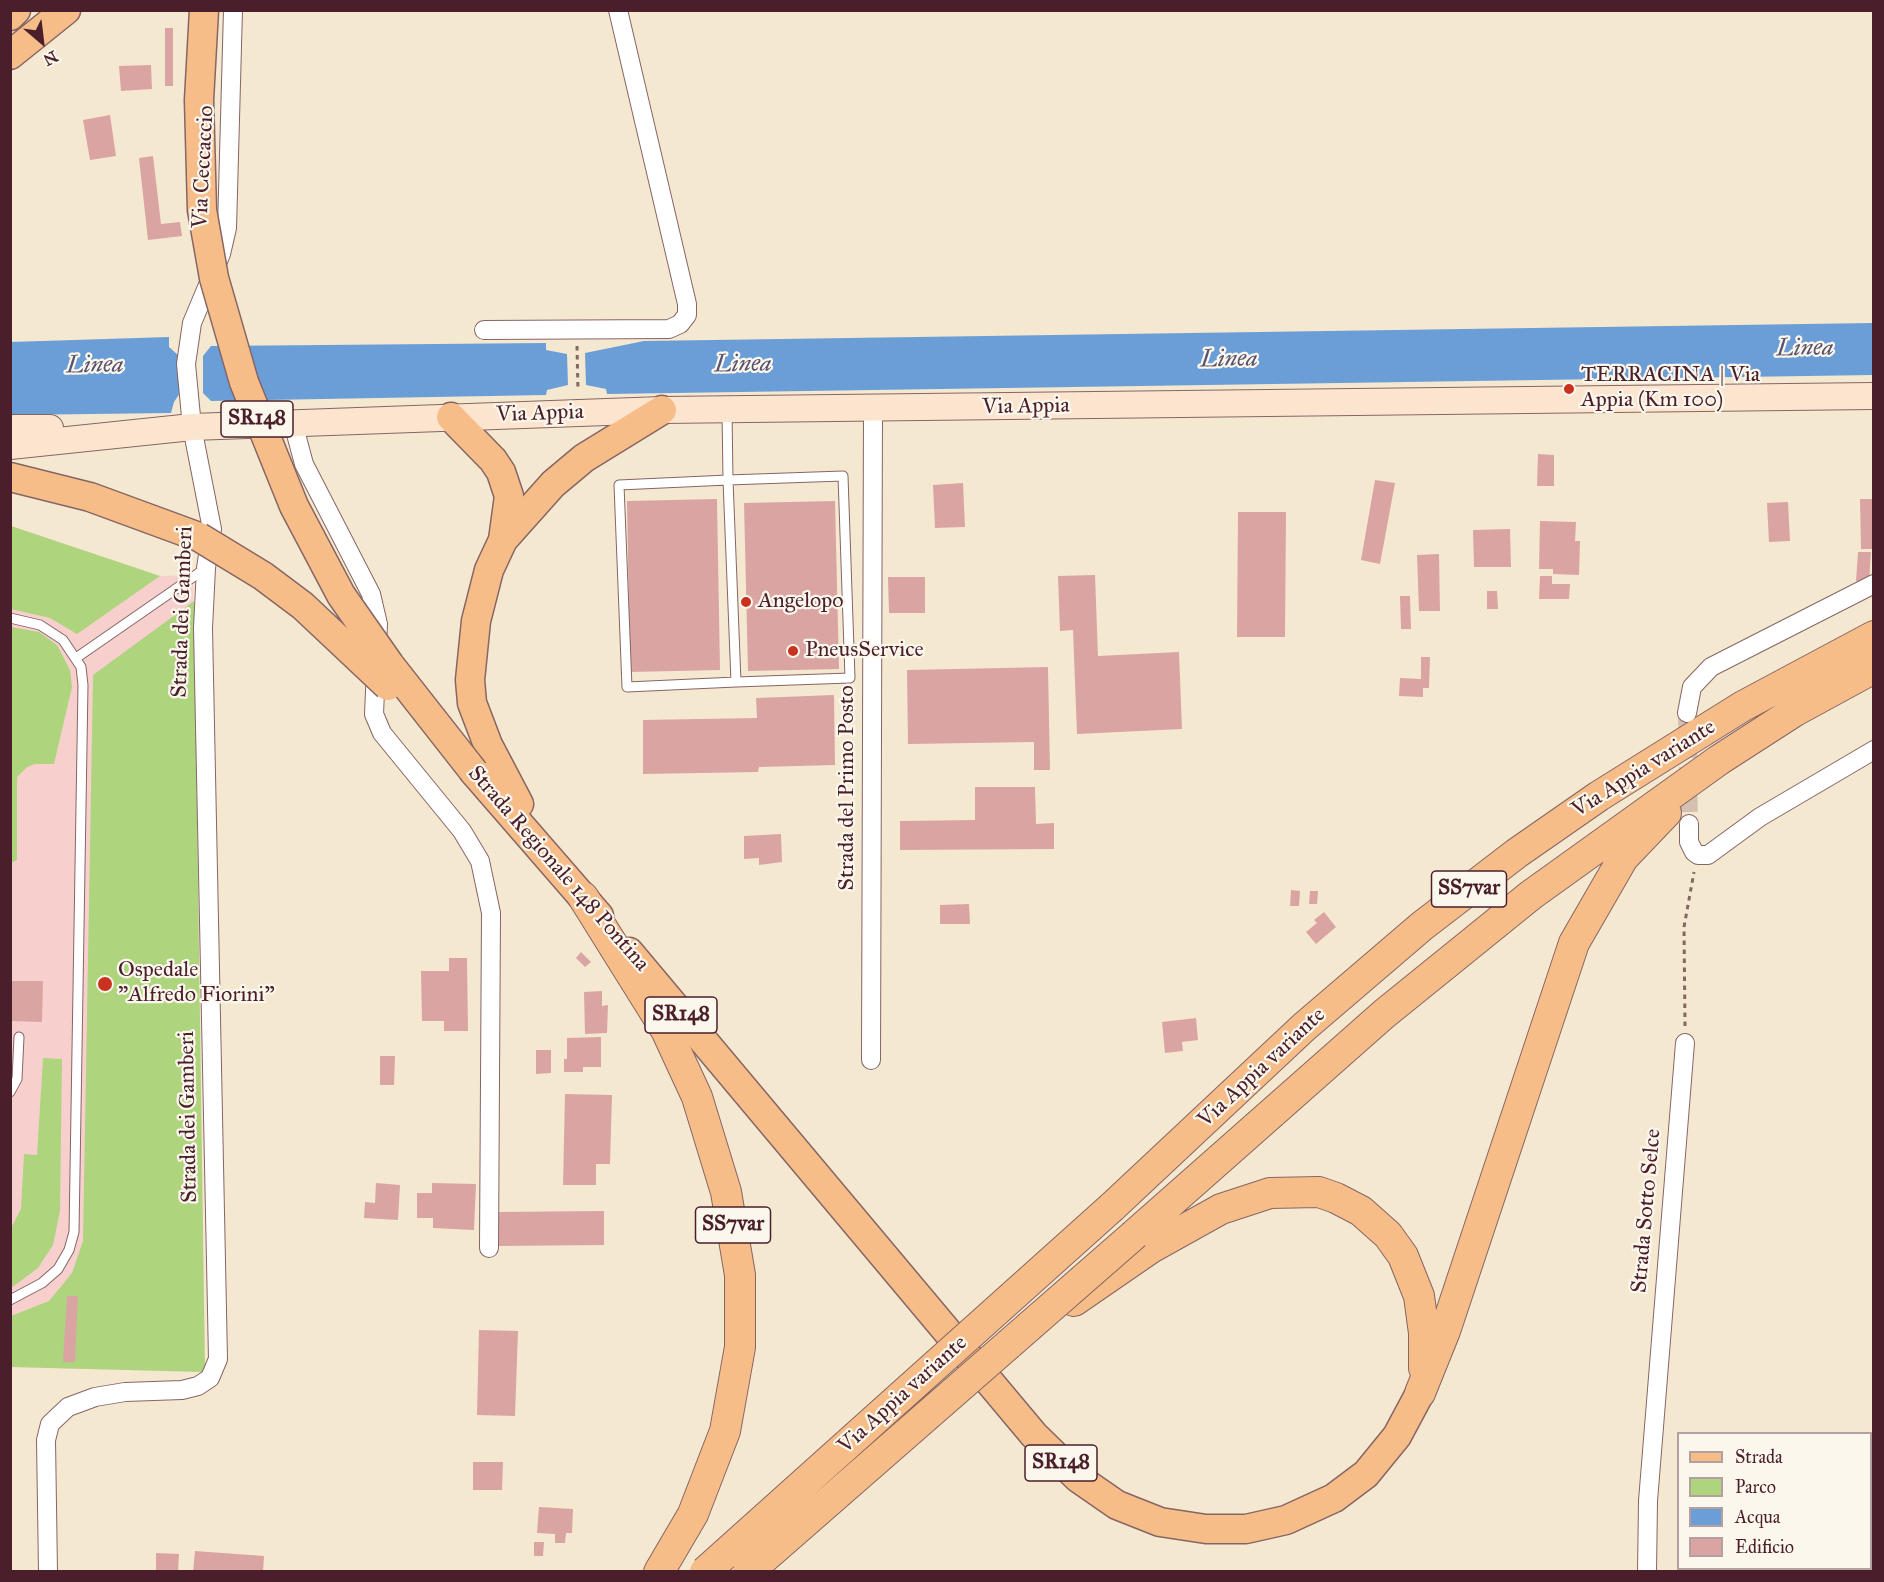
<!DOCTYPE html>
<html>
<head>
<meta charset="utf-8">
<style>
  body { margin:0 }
  #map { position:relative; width:1884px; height:1582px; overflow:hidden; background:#f5e8d1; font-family:"IM FELL Great Primer",serif }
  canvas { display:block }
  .frame { position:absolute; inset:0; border:12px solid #4a1f2b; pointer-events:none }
  .legend { position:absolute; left:1677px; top:1432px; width:195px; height:138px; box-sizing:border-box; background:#fbf7ec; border:2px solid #b4a19f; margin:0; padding:8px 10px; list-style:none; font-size:18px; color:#4a1f2b }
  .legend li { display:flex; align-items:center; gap:12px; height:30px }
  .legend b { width:30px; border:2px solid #b4a19f }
  .north { position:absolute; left:12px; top:12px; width:60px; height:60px; -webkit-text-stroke:4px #fbf7ec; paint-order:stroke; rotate:152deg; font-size:16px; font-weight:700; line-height:24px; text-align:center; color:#4a1f2b }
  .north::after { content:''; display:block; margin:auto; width:21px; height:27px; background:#4a1f2b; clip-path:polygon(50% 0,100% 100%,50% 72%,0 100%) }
</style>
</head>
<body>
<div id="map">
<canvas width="1884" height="1582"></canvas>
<div class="frame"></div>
<ul class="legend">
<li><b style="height:8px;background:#f7bd88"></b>Strada</li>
<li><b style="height:16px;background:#aed47e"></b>Parco</li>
<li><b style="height:16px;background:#6b9ed6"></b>Acqua</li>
<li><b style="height:16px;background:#daa4a2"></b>Edificio</li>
</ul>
<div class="north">N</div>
</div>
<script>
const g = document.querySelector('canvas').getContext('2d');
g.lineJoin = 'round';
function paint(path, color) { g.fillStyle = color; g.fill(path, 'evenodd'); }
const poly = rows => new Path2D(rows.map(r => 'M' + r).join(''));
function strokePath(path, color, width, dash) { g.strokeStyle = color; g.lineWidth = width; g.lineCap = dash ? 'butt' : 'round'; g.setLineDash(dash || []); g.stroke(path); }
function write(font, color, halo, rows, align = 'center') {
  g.font = font + ' "IM FELL Great Primer",serif'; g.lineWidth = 4.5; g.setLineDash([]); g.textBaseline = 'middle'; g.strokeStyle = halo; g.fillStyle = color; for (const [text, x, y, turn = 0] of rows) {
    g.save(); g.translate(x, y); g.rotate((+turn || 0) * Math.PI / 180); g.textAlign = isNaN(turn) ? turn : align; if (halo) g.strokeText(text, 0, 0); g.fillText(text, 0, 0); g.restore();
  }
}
paint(poly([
  [11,526,160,576,193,575,205,1372,11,1367]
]), '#f7d0ce');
paint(poly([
  [11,526,160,576,77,634,50,618,11,609],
  [194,601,205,1372,11,1367,11,1316,49,1301,72,1273,83,1241,93,675],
  [11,627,39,632,57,645,70,670,72,687,54,764,35,764,27,767,17,777,17,860,11,863],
  [43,1058,62,1059,60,1211,53,1245,38,1268,11,1288,11,1228,21,1209,24,1154,37,1155]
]), '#aed47e');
paint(poly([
  [1873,323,1873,375,607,394,606,389,586,385,585,353,644,341],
  [169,337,169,347,179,356,180,393,174,402,171,413,11,415,10,342],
  [546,343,546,350,567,354,568,385,547,390,546,395,211,401,203,393,203,356,211,346]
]), '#6b9ed6');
paint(poly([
  [165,28,173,28,173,86,165,86],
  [151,65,152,89,121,91,119,66],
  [110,115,116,156,90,160,83,120],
  [153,156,161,224,180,222,182,236,148,240,139,158],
  [1538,454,1554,455,1554,486,1537,486],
  [1375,480,1395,483,1380,564,1361,560],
  [963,483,965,527,935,528,933,485],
  [717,499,720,670,630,672,627,501],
  [1860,499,1874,499,1874,549,1861,549],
  [835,501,839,669,748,671,744,503],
  [1788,502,1790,541,1769,542,1767,503],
  [1238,512,1286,512,1285,637,1237,637],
  [1540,521,1576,522,1575,541,1580,541,1579,575,1553,574,1553,569,1539,569],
  [1510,529,1511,567,1474,567,1473,530],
  [1858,552,1871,552,1869,582,1856,581],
  [1439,554,1440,611,1419,611,1417,555],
  [1095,575,1098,656,1179,652,1182,729,1077,734,1073,630,1060,631,1058,576],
  [1540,576,1552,576,1552,584,1570,584,1569,599,1539,599],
  [888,577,925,577,925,613,889,613],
  [1487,591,1497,591,1498,609,1487,609],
  [1400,596,1410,596,1411,629,1401,629],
  [1421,657,1430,657,1429,688,1423,688,1423,697,1399,696,1400,678,1421,679],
  [1048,667,1050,770,1034,770,1034,742,908,744,907,670],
  [834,695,835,765,759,767,758,772,643,774,643,720,757,718,756,698],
  [975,787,1035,787,1036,824,1054,823,1054,849,900,850,900,821,975,820],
  [781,834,782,862,759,865,759,858,744,859,744,836],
  [1291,890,1300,891,1299,906,1290,906],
  [1310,891,1318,891,1317,904,1309,904],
  [969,904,970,924,940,924,940,905],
  [1324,912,1336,927,1316,944,1306,932,1317,923,1314,920],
  [581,952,591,962,585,967,576,958],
  [449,958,467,958,468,1031,444,1031,444,1021,422,1021,421,971,449,971],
  [10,981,43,981,42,1022,10,1021],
  [602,991,602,1006,608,1005,607,1033,585,1034,584,992],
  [1196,1018,1198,1040,1182,1042,1183,1051,1165,1053,1162,1022],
  [601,1037,601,1067,583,1067,583,1072,564,1072,564,1059,567,1059,567,1038],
  [536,1050,551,1050,551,1073,536,1074],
  [380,1056,395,1056,394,1085,380,1085],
  [565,1094,612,1095,610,1164,596,1164,596,1185,563,1185],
  [376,1183,400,1185,398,1220,364,1218,365,1202,375,1203],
  [432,1183,476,1184,474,1230,433,1228,433,1218,417,1218,417,1193,432,1193],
  [604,1211,604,1245,496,1246,495,1212],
  [67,1296,78,1296,75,1362,63,1362],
  [479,1330,518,1331,515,1416,477,1415],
  [473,1462,503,1462,502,1490,473,1490],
  [539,1507,573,1509,572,1533,566,1533,565,1543,555,1543,555,1534,537,1533],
  [534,1542,544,1542,543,1556,534,1556],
  [195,1551,264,1556,263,1572,193,1572],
  [156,1553,179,1554,178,1572,156,1572]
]), '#daa4a2');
strokePath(poly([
  [1687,713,1689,824]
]), '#d3c0b0', 18, [18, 9]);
const service = poly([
  [727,411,728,480,736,682,850,678,843,476,728,480,619,485,627,687,736,682],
  [10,618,40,625,63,640,81,667,83,685,74,1232,69,1250,58,1269,42,1283,10,1300],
  [76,658,206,568],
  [10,1092,17,1079,19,1037]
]);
const minor = poly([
  [484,330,669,329,680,324,687,315,687,304,618,10],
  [293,423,304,464,371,594,378,624,374,714,382,733,462,831,480,861,491,913,489,1248],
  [1687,713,1692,687,1711,667,1874,584],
  [1689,824,1689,842,1694,852,1698,855,1708,855,1760,817,1874,750],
  [871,1060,873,409],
  [48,1572,46,1440,50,1424,68,1407,95,1397,125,1392,182,1390,198,1386,210,1378,218,1359,203,628,206,568,212,529,192,427,186,364,192,323,221,254,227,228,233,10],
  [1647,1572,1648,1501,1685,1043]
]);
const secondary = poly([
  [10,428,50,428],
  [10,446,192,427,662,410,1874,396]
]);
const primary = poly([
  [10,16,16,10],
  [10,55,66,10],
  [451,417,493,460,501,472,509,496,503,540,489,570,476,621,470,680,472,703,488,745,519,804],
  [10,477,90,497,199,537],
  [503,540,553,484,584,458,662,410],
  [474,772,599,916],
  [629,952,1034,1435,1078,1478,1117,1505,1160,1522,1206,1529,1246,1529,1286,1520,1334,1498,1366,1474,1397,1436,1420,1393]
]);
const trunk = poly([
  [583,897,666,1030,697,1097,726,1192,740,1275,740,1347,725,1431,693,1514,659,1572],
  [1112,1207,1304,1027,1422,926,1517,853,1599,796,1743,706,1874,636],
  [1135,1234,1384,1014,1531,895,1719,760,1795,711,1874,668],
  [1074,1301,1151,1248,1221,1209,1270,1193,1319,1192,1336,1198,1361,1211,1388,1235,1403,1256,1419,1296,1424,1333,1424,1368],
  [1420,1393,1445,1331,1574,943,1623,858,1666,813]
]);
strokePath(service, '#866565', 11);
strokePath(minor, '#866565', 20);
strokePath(secondary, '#866565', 28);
strokePath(primary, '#866565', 31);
strokePath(trunk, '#866565', 32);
strokePath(poly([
  [577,346,578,391],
  [1685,1026,1684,927,1694,872]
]), '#866565', 3, [4.5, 4.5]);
strokePath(service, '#fff', 9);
strokePath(minor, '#fff', 18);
strokePath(secondary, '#fce5cf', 26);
strokePath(primary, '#f7bd88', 28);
strokePath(trunk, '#f7bd88', 30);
const primaryBridge = poly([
  [204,10,199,100,202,210,214,278,244,382,294,506,341,595,390,665,474,772],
  [199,537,263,576,303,606,388,686]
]);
const trunkBridge = poly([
  [705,1572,1112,1207],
  [748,1572,1135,1234]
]);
strokePath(primaryBridge, '#866565', 31, []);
strokePath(trunkBridge, '#866565', 32, []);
strokePath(primaryBridge, '#f7bd88', 28);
strokePath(trunkBridge, '#f7bd88', 30);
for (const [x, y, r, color] of [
  [1569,389,6,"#c8321e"],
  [746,602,6,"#c8321e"],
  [793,651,6,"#c8321e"],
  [105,984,8,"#c8321e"]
]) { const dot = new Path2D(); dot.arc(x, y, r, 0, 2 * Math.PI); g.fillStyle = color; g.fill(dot); strokePath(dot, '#fbf7ec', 2); }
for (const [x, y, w] of [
  [257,419,72],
  [1469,889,75],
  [681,1015,72],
  [733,1225,75],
  [1061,1463,72]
]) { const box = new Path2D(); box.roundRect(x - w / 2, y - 18, w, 36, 4.5); g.fillStyle = '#fbf7ec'; g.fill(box); strokePath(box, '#4a1f2b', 1.5); }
write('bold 21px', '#4a1f2b', null, [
  ["SR148",257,419],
  ["SS7var",1469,889],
  ["SR148",681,1015],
  ["SS7var",733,1225],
  ["SR148",1061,1463]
]);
write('22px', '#4a1f2b', '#fbf7ec', [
  ["Via Ceccaccio",204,167,-87],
  ["Via Appia",1026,407,-1],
  ["Via Appia",540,414,-2],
  ["Strada dei Gamberi",183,612,-88],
  ["Via Appia variante",1644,769,-32],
  ["Strada del Primo Posto",848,788,-90],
  ["Strada Regionale 148 Pontina",558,869,49],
  ["Via Appia variante",1262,1068,-43],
  ["Strada dei Gamberi",189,1117,-91],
  ["Strada Sotto Selce",1647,1211,-85],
  ["Via Appia variante",903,1395,-42]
]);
write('22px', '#4a1f2b', '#fbf7ec', [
  ["TERRACINA | Via",1581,376],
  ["Appia (Km 100)",1581,401],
  ["Angelopo",758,602],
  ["PneusService",805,651],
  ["Ospedale",118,971],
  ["\"Alfredo Fiorini\"",118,996]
], 'left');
write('italic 24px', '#57526f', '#fbf7ec', [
  ["Linea",1805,349,-1],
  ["Linea",1229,360,-1],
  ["Linea",743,365,-1],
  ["Linea",95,366,-1]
]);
</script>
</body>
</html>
